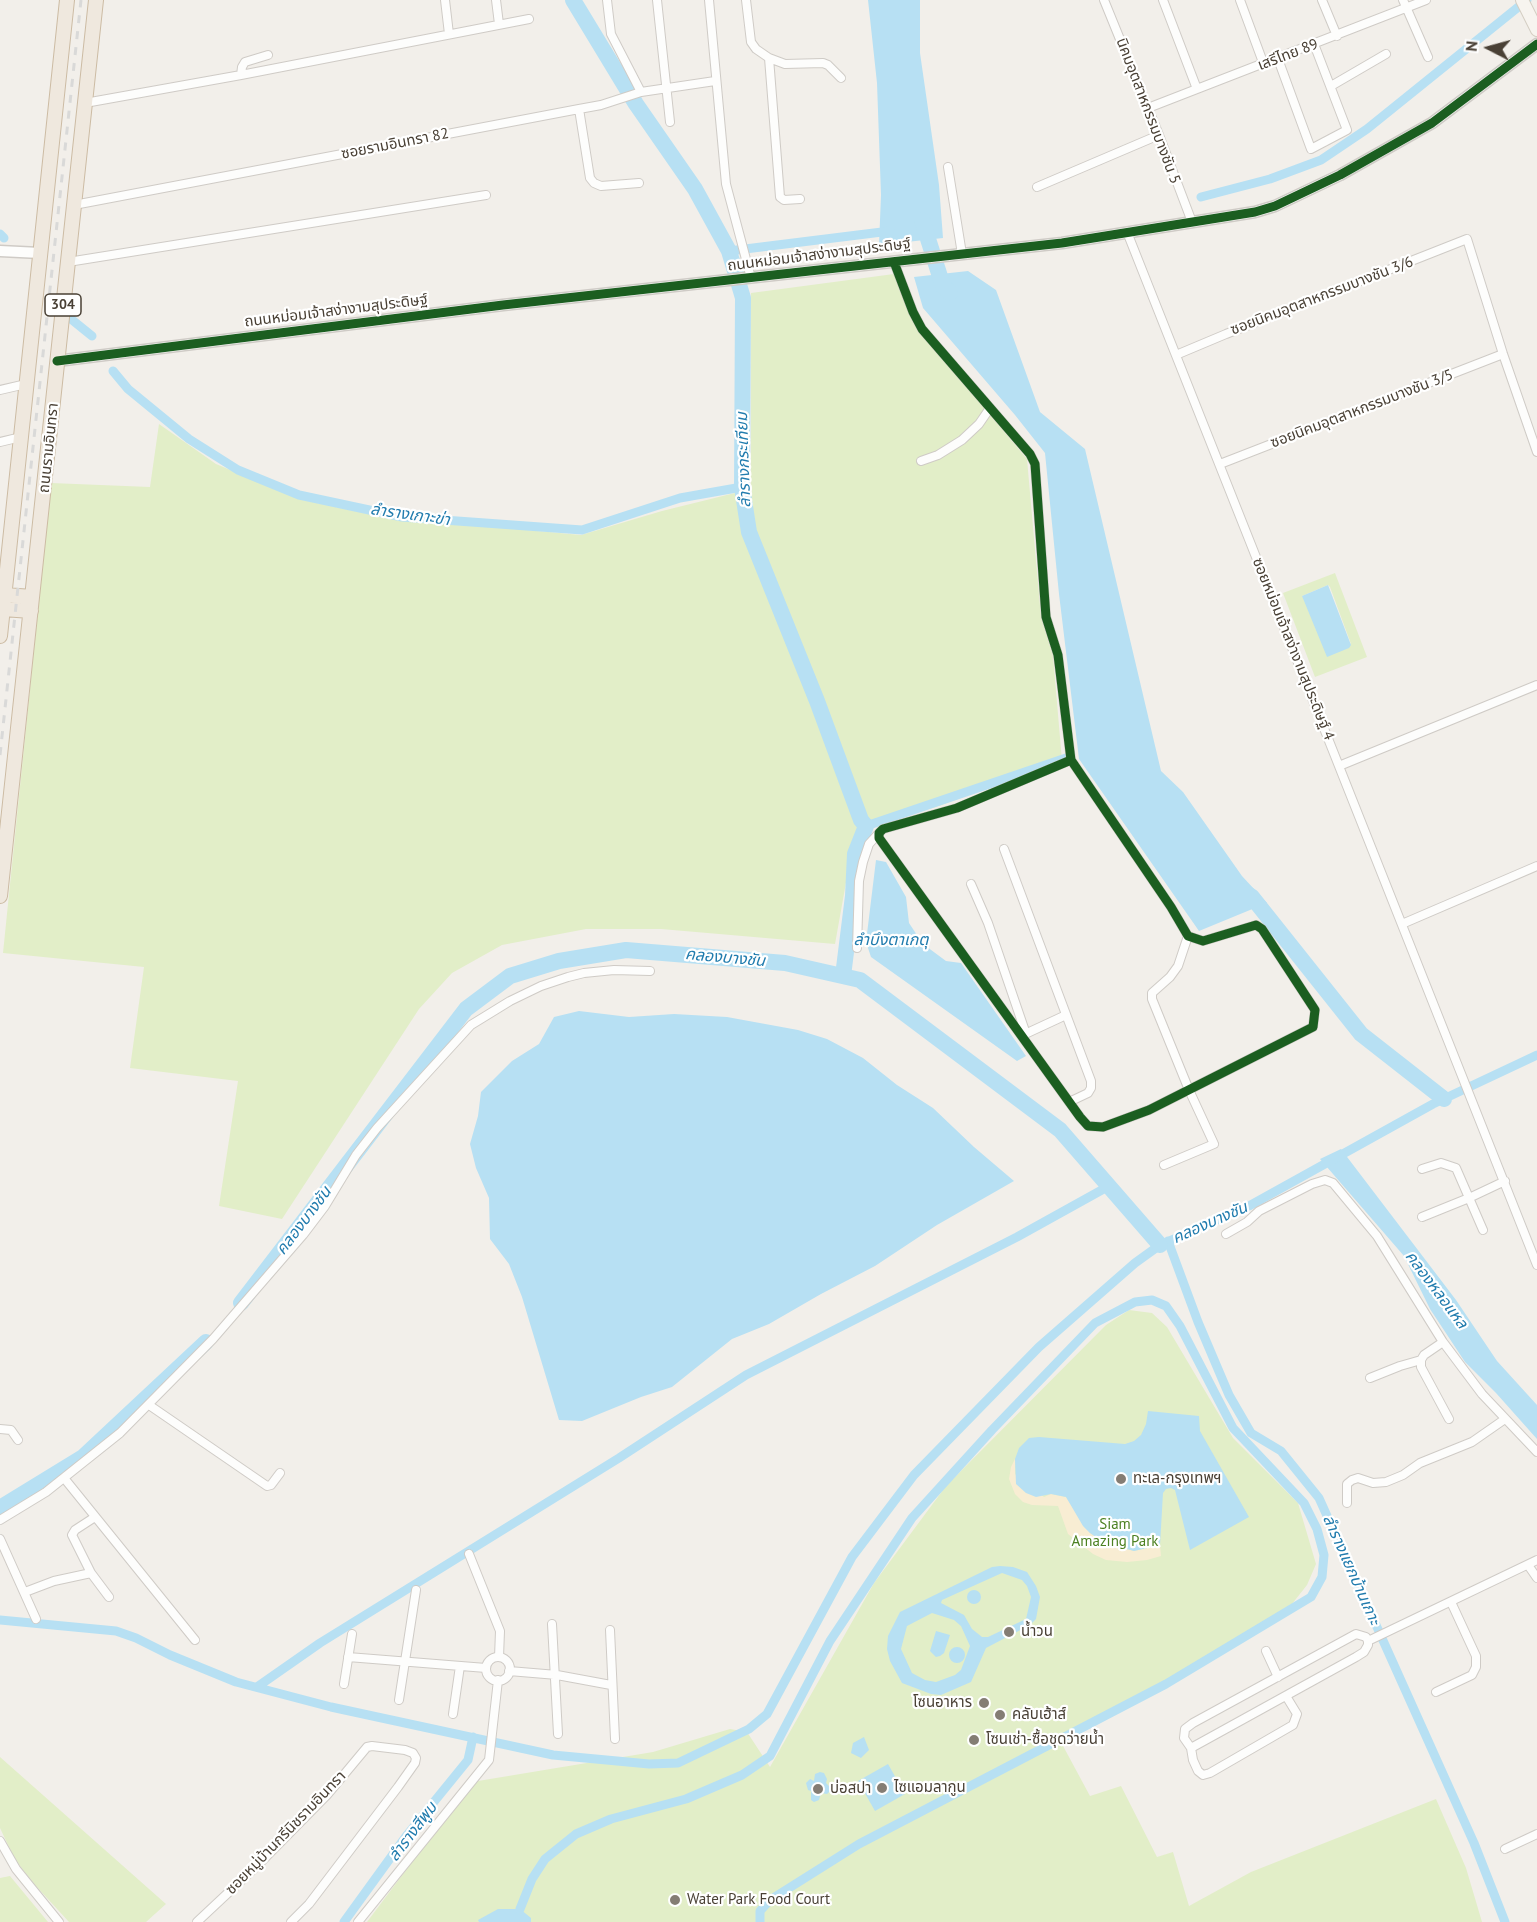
<!DOCTYPE html>
<html>
<head>
<meta charset="utf-8">
<style>
  body { margin:0 }
  #map { position:relative; width:1537px; height:1922px; overflow:hidden; background:#f2efea; font-family:"PT Sans",sans-serif }
  canvas { display:block }
  .north { position:absolute; left:1459px; top:18px; width:60px; height:60px; -webkit-text-stroke:4px #fff; paint-order:stroke; rotate:276deg; font-size:16px; font-weight:700; line-height:24px; text-align:center; color:#494035 }
  .north::after { content:''; display:block; margin:auto; width:21px; height:27px; background:#494035; clip-path:polygon(50% 0,100% 100%,50% 72%,0 100%) }
</style>
</head>
<body>
<div id="map">
<canvas width="1537" height="1922"></canvas>
<div class="north">N</div>
</div>
<script>
const g = document.querySelector('canvas').getContext('2d');
g.lineJoin = 'round';
function paint(path, color) { g.fillStyle = color; g.fill(path, 'evenodd'); }
const poly = rows => new Path2D(rows.map(r => 'M' + r).join(''));
function strokePath(path, color, width, dash) { g.strokeStyle = color; g.lineWidth = width; g.lineCap = dash ? 'butt' : 'round'; g.setLineDash(dash || []); g.stroke(path); }
function write(font, color, halo, rows, align = 'center') {
  g.font = font + ' "PT Sans","Noto Sans Thai",sans-serif'; g.lineWidth = 4.5; g.setLineDash([]); g.textBaseline = 'middle'; g.strokeStyle = halo; g.fillStyle = color; for (const [text, x, y, turn = 0] of rows) {
    g.save(); g.translate(x, y); g.rotate((+turn || 0) * Math.PI / 180); g.textAlign = isNaN(turn) ? turn : align; if (halo) g.strokeText(text, 0, 0); g.fillText(text, 0, 0); g.restore();
  }
}
paint(poly([
  [894,274,915,325,1027,459,1041,617,1053,656,1062,761,936,807,871,826,852,849,835,944,661,929,586,929,502,945,452,973,419,1009,282,1219,219,1206,238,1081,130,1068,144,967,3,953,51,483,150,487,159,424,216,464,303,500,402,521,463,524,581,535,662,511,751,489,751,293],
  [1335,573,1367,657,1315,677,1283,593],
  [1328,585,1330,587,1351,644,1302,596],
  [1129,1310,1152,1313,1167,1327,1233,1438,1298,1503,1316,1564,1307,1585,1292,1604,1062,1744,1090,1796,1121,1786,1157,1857,1173,1852,1189,1906,1251,1872,1436,1799,1466,1868,1482,1922,367,1922,472,1782,653,1752,730,1729,747,1732,770,1767,874,1583,946,1486,1106,1325],
  [0,1757,166,1904,146,1922,69,1922,35,1885,15,1860,0,1828],
  [10,1876,48,1922,0,1922,0,1878]
]), '#e2eec8');
paint(poly([
  [1015,1459,1015,1474,1044,1497,1051,1494,1066,1497,1090,1533,1105,1543,1134,1551,1160,1545,1161,1556,1147,1560,1127,1562,1106,1560,1093,1554,1068,1534,1058,1506,1032,1505,1023,1502,1015,1494,1009,1479,1011,1467]
]), '#f8edd3');
paint(poly([
  [868,0,920,0,920,53,939,185,943,238,879,245,881,195,877,83],
  [968,271,996,290,1040,412,1085,449,1161,771,1183,792,1242,876,1267,903,1199,931,1079,759,1059,594,1045,453,1015,415,923,308,914,277],
  [1328,585,1351,645,1349,648,1327,657,1302,596],
  [876,860,886,862,906,897,909,923,923,944,946,961,961,963,1026,1056,1017,1061,871,957,866,942],
  [579,1011,629,1017,674,1014,727,1017,798,1030,827,1039,863,1058,897,1085,933,1108,974,1147,1014,1181,937,1225,875,1266,821,1294,769,1324,732,1339,672,1387,641,1397,582,1421,559,1420,522,1297,509,1264,490,1239,489,1198,476,1168,470,1144,478,1116,481,1092,512,1061,539,1044,554,1017],
  [1341,1149,1456,1300,1497,1361,1537,1405,1537,1439,1496,1393,1465,1362,1430,1309,1404,1256,1320,1159],
  [1148,1411,1199,1416,1200,1431,1249,1517,1190,1550,1175,1490,1171,1488,1166,1489,1163,1493,1160,1545,1134,1551,1105,1543,1090,1533,1083,1526,1066,1497,1051,1494,1036,1497,1026,1493,1016,1484,1015,1459,1019,1448,1029,1438,1039,1437,1125,1444,1134,1441,1141,1435,1146,1424],
  [1000,1566,1013,1567,1027,1572,1036,1586,1040,1597,1036,1619,1030,1625,986,1648,971,1682,941,1695,931,1694,902,1683,890,1661,887,1649,888,1636,900,1612,992,1567],
  [1002,1573,1022,1580,1027,1586,1031,1597,1026,1619,988,1637,982,1637,972,1629,964,1615,941,1603,942,1600],
  [932,1613,954,1620,961,1626,970,1646,961,1670,955,1675,936,1682,925,1680,912,1673,901,1649,907,1626],
  '967 1597a7 7 0 1 1 14 0a7 7 0 1 1-14 0Z',
  [936,1631,950,1635,944,1653,940,1656,936,1657,930,1651],
  '949 1655a8 8 0 1 1 16 0a8 8 0 1 1-16 0Z',
  [864,1737,869,1750,861,1758,851,1753,853,1743],
  [888,1764,905,1794,875,1811,858,1781],
  [820,1772,824,1773,827,1779,826,1783,829,1786,830,1791,827,1794,821,1793,819,1800,814,1802,811,1800,811,1791,808,1790,806,1783,810,1779,814,1781,815,1774],
  [498,1909,520,1909,531,1918,531,1922,479,1922,478,1920]
]), '#b7e0f3');
strokePath(poly([
  [1201,197,1270,179,1321,160,1367,129,1527,0],
  [0,234,4,238],
  [729,251,890,231],
  [71,319,92,336],
  [113,371,128,389,189,439,238,470,299,495,402,517,582,530,680,498,742,487],
  [866,826,1066,758],
  [1168,1241,1198,1322,1229,1395,1251,1433,1281,1451,1319,1498,1474,1843,1505,1922],
  [0,1620,116,1631,136,1638,170,1655,236,1682,331,1707,553,1755,649,1764,678,1763,749,1729,767,1714,852,1557,914,1475,1039,1347,1135,1263,1160,1245,1249,1206,1433,1104,1537,1055],
  [257,1687,320,1643,619,1458,746,1375,1017,1237,1109,1186],
  [520,1909,532,1879,545,1859,576,1834,611,1819,686,1799,742,1775,770,1756,830,1641,912,1518,992,1430,1095,1323,1135,1302,1152,1300,1166,1306,1180,1326,1233,1428,1304,1503,1317,1529,1324,1555,1322,1577,1311,1597,1166,1684,859,1844,770,1900,760,1911,760,1922],
  [344,1922,407,1835,468,1760,473,1737]
]), '#b7e0f3', 9);
strokePath(poly([
  [573,0,636,104,695,189,729,251,743,298,742,487,749,532,817,701,861,820,866,826,855,854,853,896,843,976],
  [922,220,943,286,950,293],
  [1243,891,1252,897,1361,1034,1444,1099],
  [241,1303,466,1009,510,976,559,961,626,950,785,963,860,980,1060,1130,1160,1245],
  [0,1508,83,1457,206,1342]
]), '#b7e0f3', 16);
const minor = poly([
  [445,0,449,34],
  [496,0,499,24],
  [607,0,611,34,641,92],
  [657,0,670,122],
  [709,0,726,184,751,278],
  [746,0,751,42,756,49,769,58,785,64,823,63,828,65,841,78],
  [1104,0,1159,135,1192,222],
  [1163,0,1197,89],
  [1240,0,1264,65],
  [1322,0,1337,36],
  [1403,0,1428,57],
  [769,58,780,197,784,200,800,199],
  [1278,59,1311,149,1347,130,1314,44],
  [241,75,242,67,245,62,268,55],
  [1331,86,1386,54],
  [85,103,241,75,529,19],
  [1148,108,1426,0],
  [579,109,590,178,594,183,601,186,639,183],
  [948,167,962,254],
  [1037,187,1159,135],
  [74,205,579,109,601,105,641,92,715,81],
  [1127,232,1537,1265],
  [68,262,486,195],
  [894,262,913,312,922,329,1030,454,1035,464,1046,617,1058,655,1071,760,1171,907,1188,936,1203,941,1256,925,1262,929,1315,1010,1313,1027,1149,1110,1103,1127,1088,1126,1080,1117,879,838,879,833,883,829,957,808,1071,760],
  [1176,355,1226,334,1467,239,1503,354,1537,452],
  [0,390,26,384],
  [0,442,21,437],
  [921,461,938,455,962,440,979,424,990,408],
  [1220,464,1503,354],
  [1339,766,1537,685],
  [1004,849,1091,1081,1091,1088,1088,1093,1069,1102],
  [971,884,988,923,1026,1034],
  [1402,924,1537,866],
  [857,948,859,881,863,862,869,844,879,833],
  [1023,1035,1066,1015],
  [1164,1165,1214,1144,1189,1090,1152,999,1152,993,1170,977,1178,966,1188,936],
  [1422,1169,1441,1163,1456,1168,1483,1230],
  [1422,1217,1469,1198,1505,1181],
  [1226,1234,1247,1222,1259,1211,1312,1184,1325,1180,1333,1183,1377,1236,1443,1342,1482,1394,1537,1452],
  [1443,1342,1424,1355,1421,1360,1421,1367,1449,1419],
  [1370,1378,1400,1366,1421,1360],
  [149,1405,267,1486,271,1485,280,1473],
  [0,1429,11,1430,18,1440],
  [64,1478,195,1640],
  [1347,1503,1347,1484,1352,1480,1358,1478,1373,1483,1386,1482,1403,1475,1420,1463,1472,1442,1505,1419],
  [0,1520,46,1492,120,1433,213,1339,303,1235,325,1206,356,1155,377,1128,471,1025,510,1001,541,986,568,977,584,973,614,970,650,971],
  [0,1539,36,1619],
  [469,1554,500,1631,499,1657],
  [1528,1565,1537,1578],
  [91,1573,72,1535,75,1530,95,1517],
  [25,1592,54,1581,91,1573,109,1597],
  [552,1624,558,1734],
  [610,1630,615,1739],
  [1266,1651,1278,1677],
  [348,1657,486,1668],
  '486 1669a12 12 0 1 1 24 0a12 12 0 1 1-24 0Z',
  [509,1671,557,1675,611,1685],
  [344,1684,352,1634],
  [1436,1692,1472,1675,1476,1667,1476,1656,1451,1602],
  [1286,1696,1297,1714,1293,1725,1210,1773,1203,1775,1198,1771,1193,1760,1191,1748,1184,1738,1185,1729,1193,1723,1356,1634,1366,1637,1368,1641],
  [399,1700,416,1590],
  [453,1714,460,1666],
  [1191,1748,1356,1657,1364,1652,1368,1645,1368,1641,1537,1560],
  [0,1841,16,1869,59,1922],
  [1505,1849,1537,1834],
  [197,1922,261,1862,327,1795,367,1747,372,1746,405,1750,413,1753,416,1758,415,1763,398,1787,309,1904,291,1922],
  [358,1922,489,1760,498,1680]
]);
const tertiary = poly([
  [0,251,40,253],
  [57,361,503,305,1062,243,1255,212,1275,206,1340,175,1432,123,1537,44]
]);
const secondary = poly([
  [1522,0,1537,30]
]);
const trunk = poly([
  [5,595,32,597],
  [3,609,31,611],
  [0,636,67,0],
  [0,896,96,0]
]);
strokePath(minor, '#cfcbc6', 10);
strokePath(tertiary, '#cfcbc6', 13);
strokePath(secondary, '#d4cec2', 14);
strokePath(trunk, '#ccbba3', 16);
strokePath(minor, '#fdfdfc', 8);
strokePath(tertiary, '#fdfdfc', 10);
strokePath(secondary, '#f7f4ef', 12);
strokePath(trunk, '#efe8de', 14);
strokePath(poly([
  [0,755,81,0]
]), '#d9d9d8', 3, [8, 8]);
strokePath(poly([
  [894,262,913,312,922,329,1030,454,1035,464,1046,617,1058,655,1071,760,1171,907,1188,936,1203,941,1256,925,1262,929,1315,1010,1313,1027,1149,1110,1103,1127,1088,1126,1080,1117,879,838,879,833,883,829,957,808,1071,760],
  [57,361,503,305,1062,243,1255,212,1275,206,1340,175,1432,123,1537,44]
]), '#1b5e20', 9);
for (const [x, y, r, color] of [
  [1121,1479,6,"#847d74"],
  [1009,1632,6,"#847d74"],
  [984,1703,6,"#847d74"],
  [1000,1715,6,"#847d74"],
  [974,1740,6,"#847d74"],
  [882,1788,6,"#847d74"],
  [818,1789,6,"#847d74"],
  [675,1900,6,"#847d74"]
]) { const dot = new Path2D(); dot.arc(x, y, r, 0, 2 * Math.PI); g.fillStyle = color; g.fill(dot); strokePath(dot, '#fff', 2); }
for (const [x, y, w] of [
  [63,305,36]
]) { const box = new Path2D(); box.roundRect(x - w / 2, y - 11, w, 22, 4.5); g.fillStyle = '#fff'; g.fill(box); strokePath(box, '#494035', 1.5); }
write('bold 14px', '#494035', null, [
  ["304",63,305]
]);
write('15px', '#494035', '#fff', [
  ["เสรีไทย 89",1288,55,-21],
  ["นิคมอุตสาหกรรมบางชัน 5",1148,111,69],
  ["ซอยรามอินทรา 82",395,144,-11],
  ["ถนนหม่อมเจ้าสง่างามสุประดิษฐ์",819,255,-7],
  ["ซอยนิคมอุตสาหกรรมบางชัน 3/6",1322,296,-21],
  ["ถนนหม่อมเจ้าสง่างามสุประดิษฐ์",336,311,-7],
  ["ซอยนิคมอุตสาหกรรมบางชัน 3/5",1362,409,-21],
  ["ถนนรามอินทรา",49,448,-84],
  ["ซอยหม่อมเจ้าสง่างามสุประดิษฐ์ 4",1293,649,68],
  ["ซอยหมู่บ้านกรีนิชรามอินทรา",286,1833,-46]
]);
write('15px', '#494035', '#fff', [
  ["ทะเล-กรุงเทพฯ",1133,1479],
  ["น้ำวน",1021,1632],
  ["โซนอาหาร",972,1703,"right"],
  ["คลับเฮ้าส์",1012,1715],
  ["โซนเช่า-ซื้อชุดว่ายน้ำ",986,1740],
  ["ไซแอมลากูน",894,1788],
  ["บ่อสปา",830,1789],
  ["Water Park Food Court",687,1900]
], 'left');
write('15px', '#4c8122', '#fff', [
  ["Siam",1115,1525],
  ["Amazing Park",1115,1542]
]);
write('italic 16px', '#217cae', '#fff', [
  ["ลำรางกระเทียม",744,460,-92],
  ["ลำรางเกาะข่า",410,515,8],
  ["ลำบึงตาเกตุ",891,940],
  ["คลองบางชัน",725,958,5],
  ["คลองบางชัน",304,1221,-53],
  ["คลองบางชัน",1210,1223,-24],
  ["คลองหลอแหล",1436,1290,53],
  ["ลำรางแยกบ้านเกาะ",1351,1570,66],
  ["ลำรางสีพูม",413,1832,-53]
]);
</script>
</body>
</html>
